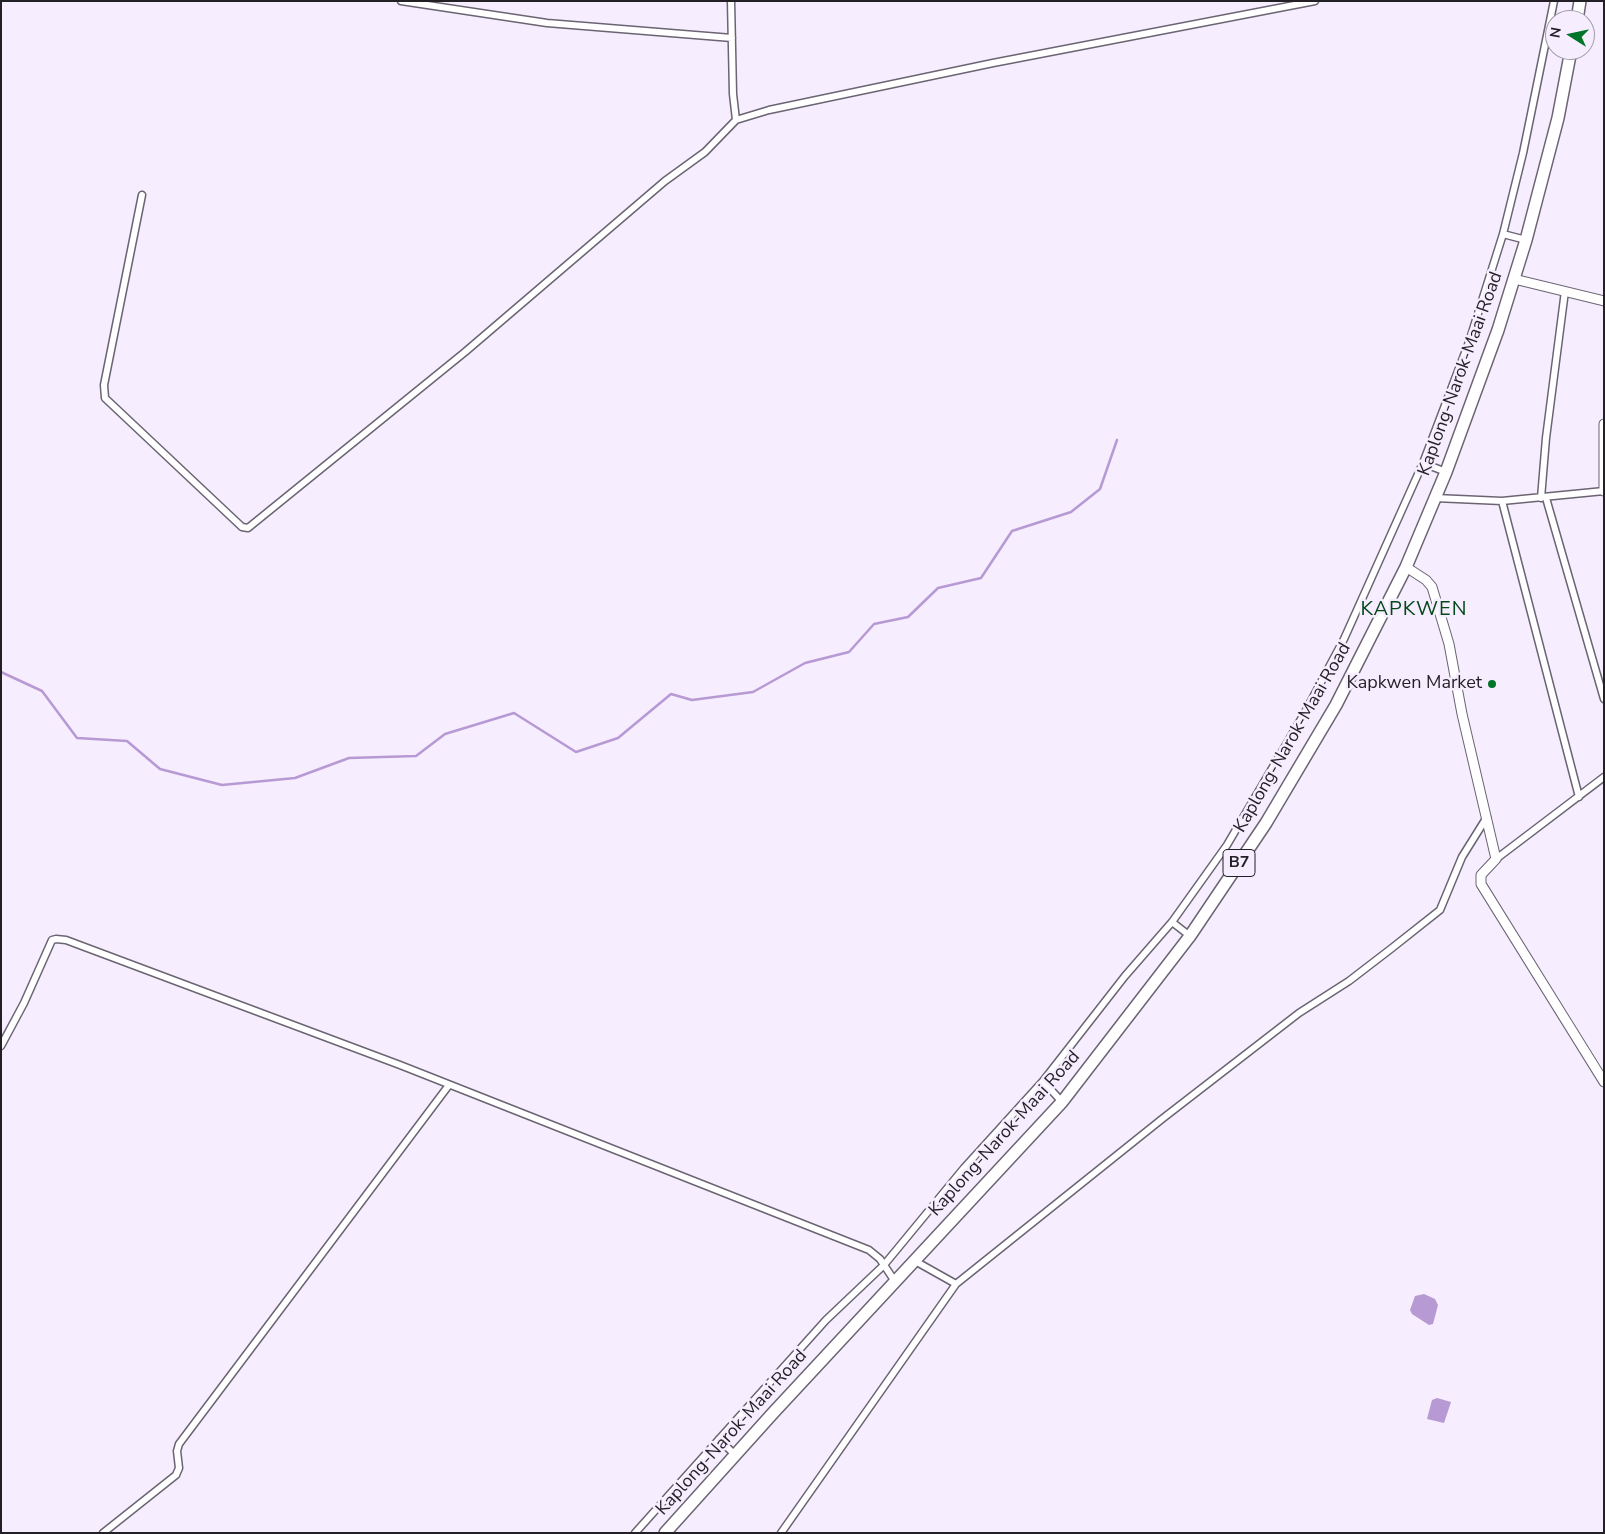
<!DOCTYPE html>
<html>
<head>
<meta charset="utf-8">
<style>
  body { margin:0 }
  #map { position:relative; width:1605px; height:1534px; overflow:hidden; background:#f6edfe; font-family:"Nunito Sans",sans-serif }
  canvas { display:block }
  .frame { position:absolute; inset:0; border:2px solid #221f25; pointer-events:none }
  .north { position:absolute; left:1545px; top:10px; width:50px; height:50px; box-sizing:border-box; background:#f6edfe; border:1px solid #a19ba7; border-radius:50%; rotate:280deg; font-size:14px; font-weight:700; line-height:20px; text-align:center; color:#221f25 }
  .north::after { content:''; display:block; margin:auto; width:18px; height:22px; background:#007428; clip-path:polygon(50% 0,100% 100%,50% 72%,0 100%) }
</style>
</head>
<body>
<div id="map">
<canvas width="1605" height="1534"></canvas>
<div class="frame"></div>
<div class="north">N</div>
</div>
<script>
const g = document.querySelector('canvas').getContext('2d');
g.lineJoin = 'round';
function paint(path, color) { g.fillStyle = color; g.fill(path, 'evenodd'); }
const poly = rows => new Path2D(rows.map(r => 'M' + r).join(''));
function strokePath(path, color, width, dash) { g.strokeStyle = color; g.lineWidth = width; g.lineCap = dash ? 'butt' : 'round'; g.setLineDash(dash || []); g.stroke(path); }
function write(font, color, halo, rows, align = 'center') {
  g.font = font + ' "Nunito Sans",sans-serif'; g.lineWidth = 5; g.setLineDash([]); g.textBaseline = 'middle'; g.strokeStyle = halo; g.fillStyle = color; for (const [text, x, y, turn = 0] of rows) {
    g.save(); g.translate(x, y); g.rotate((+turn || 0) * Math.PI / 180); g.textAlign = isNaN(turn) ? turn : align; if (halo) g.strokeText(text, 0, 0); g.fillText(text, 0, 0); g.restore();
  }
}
paint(poly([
  [1424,1294,1435,1299,1438,1305,1433,1324,1429,1325,1412,1314,1410,1310,1415,1296],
  [1437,1398,1451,1402,1444,1423,1427,1419,1432,1400]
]), '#b799d4');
strokePath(poly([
  [1,672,42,691,77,738,127,741,160,769,222,785,295,778,349,758,416,756,445,734,514,713,576,752,618,738,671,694,692,700,753,692,805,663,849,652,874,624,908,617,938,588,981,578,1012,531,1071,512,1100,489,1117,440]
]), '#b799d4', 2.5);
const street = poly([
  [401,1,547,23,732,38],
  [731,1,733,94,736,120],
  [142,195,104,385,105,398,242,527,248,528,465,352,665,181,705,152,736,120,769,110,993,63,1315,1],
  [1503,234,1526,240],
  [1423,463,1446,472],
  [1435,498,1502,501,1604,491],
  [1541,498,1546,438,1565,291],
  [1546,498,1604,699],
  [1502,501,1579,797],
  [1496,859,1604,777],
  [1172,922,1190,936],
  [1,1046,24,1003,52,940,56,939,66,940,400,1065,869,1250,880,1259,896,1283],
  [1043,1081,1062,1102],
  [915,1261,956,1284,1162,1119,1299,1013,1349,981,1392,948,1440,910,1462,857,1487,817],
  [719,1439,736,1456],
  [103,1533,176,1475,179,1468,177,1451,179,1444,449,1085],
  [635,1533,826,1320,884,1265,964,1168,1043,1081,1125,976,1172,922,1227,845,1304,714,1344,639,1423,463,1469,342,1503,234,1523,153,1554,1],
  [781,1533,956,1284]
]);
const secondary = poly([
  [1514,279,1604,301],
  [1604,424,1604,491],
  [1406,567,1426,580,1432,587,1449,644,1462,714,1496,859,1481,875,1481,884,1604,1082]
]);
const highway = poly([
  [1577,20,1580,1],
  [665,1533,773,1413,1062,1102,1190,936,1266,823,1336,705,1406,567,1446,472,1498,330,1526,240,1558,118,1571,50]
]);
strokePath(street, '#6b6472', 9);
strokePath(secondary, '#6b6472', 11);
strokePath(highway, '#6b6472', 14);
strokePath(street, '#fff', 6);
strokePath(secondary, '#fff', 9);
strokePath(highway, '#fff', 11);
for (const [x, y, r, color] of [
  [1492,684,5,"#007428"]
]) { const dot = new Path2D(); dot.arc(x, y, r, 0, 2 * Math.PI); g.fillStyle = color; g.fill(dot); strokePath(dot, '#f6edfe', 2); }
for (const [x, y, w] of [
  [1239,863,32]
]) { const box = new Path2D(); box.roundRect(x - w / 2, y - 13.5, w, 27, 4); g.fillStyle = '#f6edfe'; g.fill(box); strokePath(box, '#221f25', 1); }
write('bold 16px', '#221f25', null, [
  ["B7",1239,863]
]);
write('18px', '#221f25', '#f6edfe', [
  ["Kaplong-Narok-Maai Road",1461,374,-70],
  ["Kaplong-Narok-Maai Road",1293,738,-60],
  ["Kaplong-Narok-Maai Road",1005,1134,-48],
  ["Kaplong-Narok-Maai Road",732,1433,-48]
]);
write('18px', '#221f25', '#f6edfe', [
  ["Kapkwen Market",1482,684]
], 'right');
g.letterSpacing = '1px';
write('20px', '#034818', '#f6edfe', [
  ["KAPKWEN",1414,610]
]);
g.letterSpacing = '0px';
</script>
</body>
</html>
